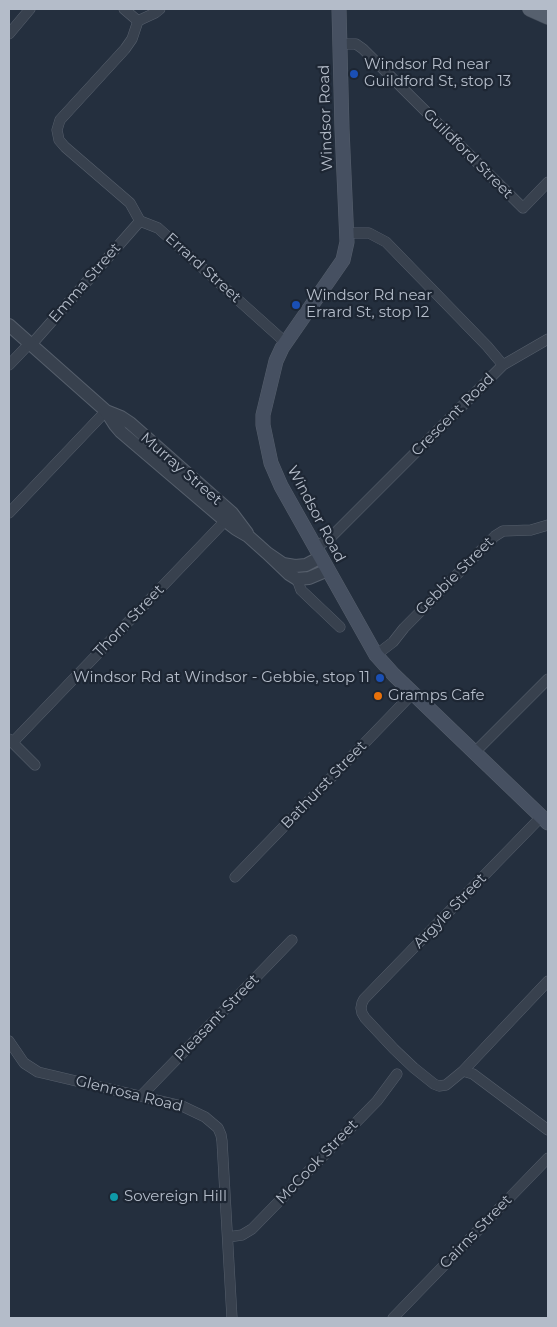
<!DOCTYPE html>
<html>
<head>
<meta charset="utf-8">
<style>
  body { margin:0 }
  #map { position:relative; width:557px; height:1327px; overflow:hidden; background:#242f3e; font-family:Montserrat,sans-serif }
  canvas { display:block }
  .frame { position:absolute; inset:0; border:10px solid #b4bcc9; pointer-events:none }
</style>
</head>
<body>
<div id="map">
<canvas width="557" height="1327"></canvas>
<div class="frame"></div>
</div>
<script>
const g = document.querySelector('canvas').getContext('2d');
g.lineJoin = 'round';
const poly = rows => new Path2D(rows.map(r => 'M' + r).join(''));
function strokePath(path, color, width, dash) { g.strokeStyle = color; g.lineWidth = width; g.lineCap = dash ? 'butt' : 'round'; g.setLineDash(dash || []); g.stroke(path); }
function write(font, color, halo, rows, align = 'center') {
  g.font = font + ' Montserrat,sans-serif'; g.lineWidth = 4.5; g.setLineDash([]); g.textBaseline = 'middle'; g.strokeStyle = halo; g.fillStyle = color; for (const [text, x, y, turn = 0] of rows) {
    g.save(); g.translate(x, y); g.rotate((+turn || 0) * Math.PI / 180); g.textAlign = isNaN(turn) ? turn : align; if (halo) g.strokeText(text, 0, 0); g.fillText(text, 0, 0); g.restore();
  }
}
const minor = poly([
  [124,9,138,21],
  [160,9,155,13,142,19,138,21,132,39,125,49,60,120,57,130,59,140,65,147,130,203,140,221,158,228,285,342],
  [9,34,30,9],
  [340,44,356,44,363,49,523,208,548,182],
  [31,345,140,221],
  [9,365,30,343],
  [503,365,548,339],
  [9,513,106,411],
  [316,547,330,538,503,365,487,346,386,242,369,233,348,233],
  [297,579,301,590,340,627],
  [376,655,393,642,404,628,495,536,503,531,531,530,548,525],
  [9,739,35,765],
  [13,742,225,521],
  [475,752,548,679],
  [541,817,364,999,362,1003,361,1008,362,1013,365,1018,394,1049,414,1068,434,1084,439,1086,446,1085,463,1071,473,1074,548,1130],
  [235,877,413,693],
  [9,1041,24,1063,38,1072,182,1106,205,1117,218,1128,221,1135,222,1141,232,1318],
  [463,1071,548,981],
  [141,1096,292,940],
  [228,1237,242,1235,252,1229,377,1101,397,1074],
  [393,1318,548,1158]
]);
const tertiary = poly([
  [9,325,106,411,115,425,121,432,223,519,236,529,248,536,267,553],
  [106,411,121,417,130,423,232,513,247,533],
  [321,557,306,565,295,566,283,564,267,553,289,574,297,579,309,578,328,570]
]);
const secondary = poly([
  [339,9,342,129,347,242,343,260,282,348,276,361,263,415,263,425,271,463,281,486,376,655,394,675,548,823]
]);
const primary = poly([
  [530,9,548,17]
]);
strokePath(minor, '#565f6c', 11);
strokePath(tertiary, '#565f6c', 14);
strokePath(secondary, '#565f6c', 15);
strokePath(primary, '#414a57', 16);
strokePath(minor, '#38414e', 10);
strokePath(tertiary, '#38414e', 12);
strokePath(secondary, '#465061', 14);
strokePath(primary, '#56606e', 15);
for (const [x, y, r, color] of [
  [354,74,5,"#1a4fb4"],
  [296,305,5,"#1a4fb4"],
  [380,678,5,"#1a4fb4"],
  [378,696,5,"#e8710a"],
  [114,1197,5,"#0f9aa8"]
]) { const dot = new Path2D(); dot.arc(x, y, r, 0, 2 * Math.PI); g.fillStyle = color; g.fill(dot); strokePath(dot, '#1d2633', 2); }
write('15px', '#b4bcc9', '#1d2633', [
  ["Windsor Rd near",364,65],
  ["Guildford St, stop 13",364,82],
  ["Windsor Rd near",306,296],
  ["Errard St, stop 12",306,313],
  ["Windsor Rd at Windsor - Gebbie, stop 11",370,678,"right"],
  ["Gramps Cafe",388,696],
  ["Sovereign Hill",124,1197]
], 'left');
write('15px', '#b4bcc9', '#1d2633', [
  ["Windsor Road",326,118,-92],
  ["Guildford Street",468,154,45],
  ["Errard Street",203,268,42],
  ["Emma Street",85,283,-49],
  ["Crescent Road",453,415,-45],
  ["Murray Street",181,469,41],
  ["Windsor Road",316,514,62],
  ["Gebbie Street",455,576,-45],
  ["Thorn Street",129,621,-46],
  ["Bathurst Street",324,785,-46],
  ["Argyle Street",450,911,-46],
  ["Pleasant Street",217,1018,-46],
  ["Glenrosa Road",129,1094,14],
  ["McCook Street",317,1162,-46],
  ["Cairns Street",476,1232,-46]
]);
</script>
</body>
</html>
